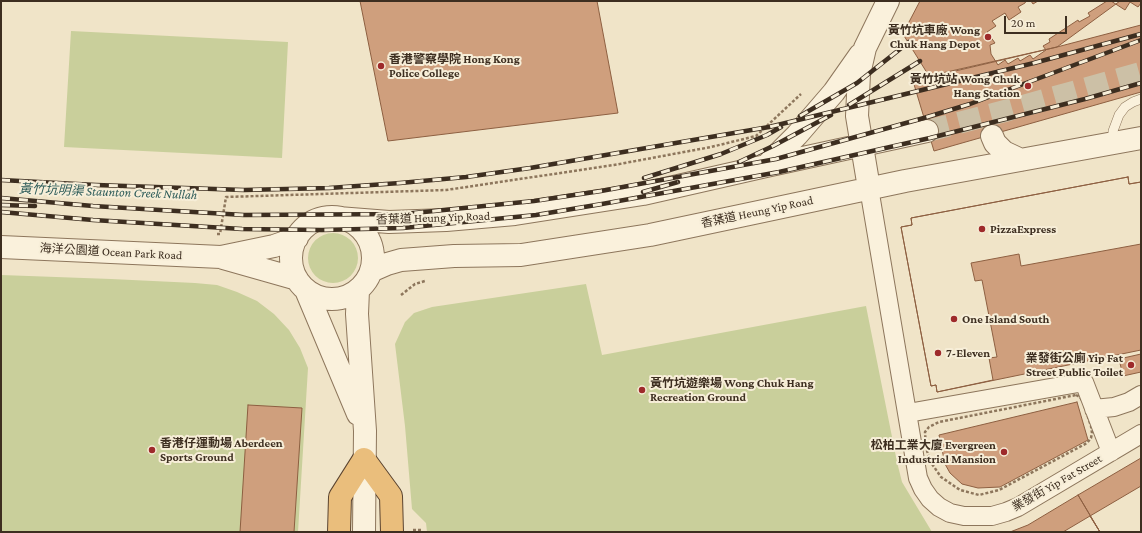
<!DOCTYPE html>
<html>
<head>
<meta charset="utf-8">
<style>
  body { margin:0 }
  #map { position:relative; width:1142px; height:533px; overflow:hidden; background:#f0e4c8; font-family:"Crimson Pro",serif }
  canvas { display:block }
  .frame { position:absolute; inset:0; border:2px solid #3d2e20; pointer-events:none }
  .scale { position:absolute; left:1004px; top:16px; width:63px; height:18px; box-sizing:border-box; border:2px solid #3d2e20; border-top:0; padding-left:5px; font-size:12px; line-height:14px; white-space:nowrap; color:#3d2e20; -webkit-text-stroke:3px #f7eed8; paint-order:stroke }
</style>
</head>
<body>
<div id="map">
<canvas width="1142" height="533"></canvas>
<div class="frame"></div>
<div class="scale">20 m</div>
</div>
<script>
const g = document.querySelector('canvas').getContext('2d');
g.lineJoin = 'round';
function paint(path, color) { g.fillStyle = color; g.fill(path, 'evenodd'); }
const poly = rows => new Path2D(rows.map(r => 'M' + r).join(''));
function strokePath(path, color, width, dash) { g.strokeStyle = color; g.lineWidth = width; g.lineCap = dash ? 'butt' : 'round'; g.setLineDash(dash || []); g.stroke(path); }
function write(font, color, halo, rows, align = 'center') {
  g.font = font + ' "Crimson Pro","Noto Sans TC",serif'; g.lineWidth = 4; g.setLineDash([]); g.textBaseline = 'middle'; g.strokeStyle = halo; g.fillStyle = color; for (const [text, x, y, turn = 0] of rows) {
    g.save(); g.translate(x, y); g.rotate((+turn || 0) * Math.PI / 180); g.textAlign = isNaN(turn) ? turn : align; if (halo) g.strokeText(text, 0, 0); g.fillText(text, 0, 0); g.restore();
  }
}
paint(poly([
  [71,31,288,42,282,158,64,147],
  '308 258a25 25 0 1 1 50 0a25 25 0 1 1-50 0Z',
  [1,275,111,279,195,283,217,285,237,292,257,301,274,314,289,330,300,348,308,368,298,532,1,532],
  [586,284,602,355,866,306,897,462,902,482,932,532,427,532,426,523,412,509,405,426,395,344,405,322,414,313,432,307]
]), '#c9cf9b');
paint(poly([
  [1,179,215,188,216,189,216,197,108,195,108,198,216,200,214,226,212,228,1,219]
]), '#f0e4c8');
const building = poly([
  [360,1,597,1,618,113,388,141,360,1],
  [920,1,1120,1,1057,47,929,76,901,31,909,22,920,1],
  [1026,1,1031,1,1033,4,1038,1,1107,1,1088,13,1090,16,1079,22,1078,20,1049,39,1050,42,1043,46,1046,50,1033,59,1030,55,1020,61,1018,58,1008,64,1005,60,998,65,991,54,990,45,995,43,987,32,996,26,992,21,1005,13,1009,20,1021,12,1018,7,1025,3,1026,1],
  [1111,1,1141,1,1141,3,1138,7,1130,2,1125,10,1111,1],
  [1141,25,1141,92,934,151,913,81,1057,47,1141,25],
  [1128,177,1129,184,1141,182,1141,244,1021,266,1019,254,971,263,975,281,982,280,997,357,989,358,993,380,937,392,936,385,931,386,901,227,912,225,911,218,1128,177],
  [1128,177,1129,184,1141,182,1141,350,937,392,936,385,931,386,901,227,912,225,911,218,1128,177],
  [1141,354,1141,372,1123,376,1119,359,1141,354],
  [1077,402,1088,440,1000,487,978,488,962,484,950,473,945,464,939,435,1077,402],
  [248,405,302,408,294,532,240,532,248,405],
  [1141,458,1141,532,1100,532,1078,495,1141,458],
  [1141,486,1141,532,1100,532,1090,516,1141,486],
  [1078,495,1100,532,1010,532,1028,525,1078,495],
  [1090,516,1100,532,1063,532,1090,516]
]);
paint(building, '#cf9f7d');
strokePath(building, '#8d5f41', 1);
strokePath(poly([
  [927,131,1005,111,1141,73]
]), '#ccc0a6', 22, [22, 11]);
const service = poly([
  [1113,143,1113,131,1119,115,1125,107,1133,102,1141,99]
]);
const minor = poly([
  [869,188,918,478,923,489,930,499,939,507,950,513,964,516,992,516,1006,512,1018,507,1141,434],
  [1094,409,1114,407,1129,402,1141,395],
  [908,413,1084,382,1111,452]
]);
const tertiary = poly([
  [992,136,995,143,1004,152,1021,160],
  [766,166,797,135,834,92,860,55],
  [869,188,857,116,859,74,865,48,888,1],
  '291 258a41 41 0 1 1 82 0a41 41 0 1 1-82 0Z',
  [338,218,389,222,446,220,515,214,643,194,766,166,927,131],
  [1,247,221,257,274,246,297,238],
  [223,258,297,279],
  [371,271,387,264,401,260,454,256,521,255,650,235,905,181,1141,138],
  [306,290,358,414],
  [358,290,357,314,365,431,364,532]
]);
const trunk = poly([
  [339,532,340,497,364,459,391,496,392,532]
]);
strokePath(service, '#8d765c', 10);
strokePath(minor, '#8d765c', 20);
strokePath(tertiary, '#8d765c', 24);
strokePath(trunk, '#5b4430', 24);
strokePath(poly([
  [217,234,220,234,226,197,446,190,614,165,711,147,756,136,801,94],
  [401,295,415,284,425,281],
  [1076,395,1080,397,1083,402,1091,426,1092,433,1091,438,1087,443,999,490,979,495,960,490,941,477,930,461,926,447,925,432,929,427,939,422,1076,395],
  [413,530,421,530,421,532]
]), '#8d765c', 2.5, [3, 2]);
strokePath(service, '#faf1dc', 9);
strokePath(minor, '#faf1dc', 18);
strokePath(tertiary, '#faf1dc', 22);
strokePath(trunk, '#eabe7c', 22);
const rail = poly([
  [849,105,920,61],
  [800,116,857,83,909,42],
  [739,162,773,146,831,115],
  [644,178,721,154,767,135,781,127],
  [1,180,96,185,244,190,329,188,400,183,466,177,530,168,769,127,1034,63,1141,34],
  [643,192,678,182],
  [1,198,93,206,244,215,404,214,534,201,601,191,776,159,924,118,970,104,1141,40],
  [1,205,35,206],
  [1,212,93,220,242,229,322,230,403,228,536,215,602,204,779,172,930,138,1085,99,1141,83]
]);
strokePath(rail, '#3d2e20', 4.5);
strokePath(rail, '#f7eed8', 3, [9]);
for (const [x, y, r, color] of [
  [988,37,4,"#9e2a2b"],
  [381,66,4,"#9e2a2b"],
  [1028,86,4,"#9e2a2b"],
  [982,229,4,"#9e2a2b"],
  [954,319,4,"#9e2a2b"],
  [938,353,4,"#9e2a2b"],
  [1131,365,4,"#9e2a2b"],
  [642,390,4,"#9e2a2b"],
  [152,450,4,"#9e2a2b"],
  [1004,452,4,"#9e2a2b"]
]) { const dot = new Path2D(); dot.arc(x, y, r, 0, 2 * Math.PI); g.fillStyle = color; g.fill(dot); strokePath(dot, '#f7eed8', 1.5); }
write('bold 12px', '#3d2e20', '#f7eed8', [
  ["黃竹坑車廠 Wong",980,30,"right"],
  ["Chuk Hang Depot",980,44,"right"],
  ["香港警察學院 Hong Kong",389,59],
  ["Police College",389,73],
  ["黃竹坑站 Wong Chuk",1020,79,"right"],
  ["Hang Station",1020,93,"right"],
  ["PizzaExpress",990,229],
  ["One Island South",962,319],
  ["7-Eleven",946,353],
  ["業發街公廁 Yip Fat",1123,358,"right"],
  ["Street Public Toilet",1123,372,"right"],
  ["黃竹坑遊樂場 Wong Chuk Hang",650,383],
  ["Recreation Ground",650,397],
  ["香港仔運動場 Aberdeen",160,443],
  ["Sports Ground",160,457],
  ["松柏工業大廈 Evergreen",996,445,"right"],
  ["Industrial Mansion",996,459,"right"]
], 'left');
write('12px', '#3d2e20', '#f7eed8', [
  ["香葉道 Heung Yip Road",757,212,-12],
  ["香葉道 Heung Yip Road",433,218,-2],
  ["海洋公園道 Ocean Park Road",111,252,3],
  ["業發街 Yip Fat Street",1057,483,-30]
]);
write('italic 13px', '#2f5d5a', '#f7eed8', [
  ["黃竹坑明渠 Staunton Creek Nullah",108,192,2]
]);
</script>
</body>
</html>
